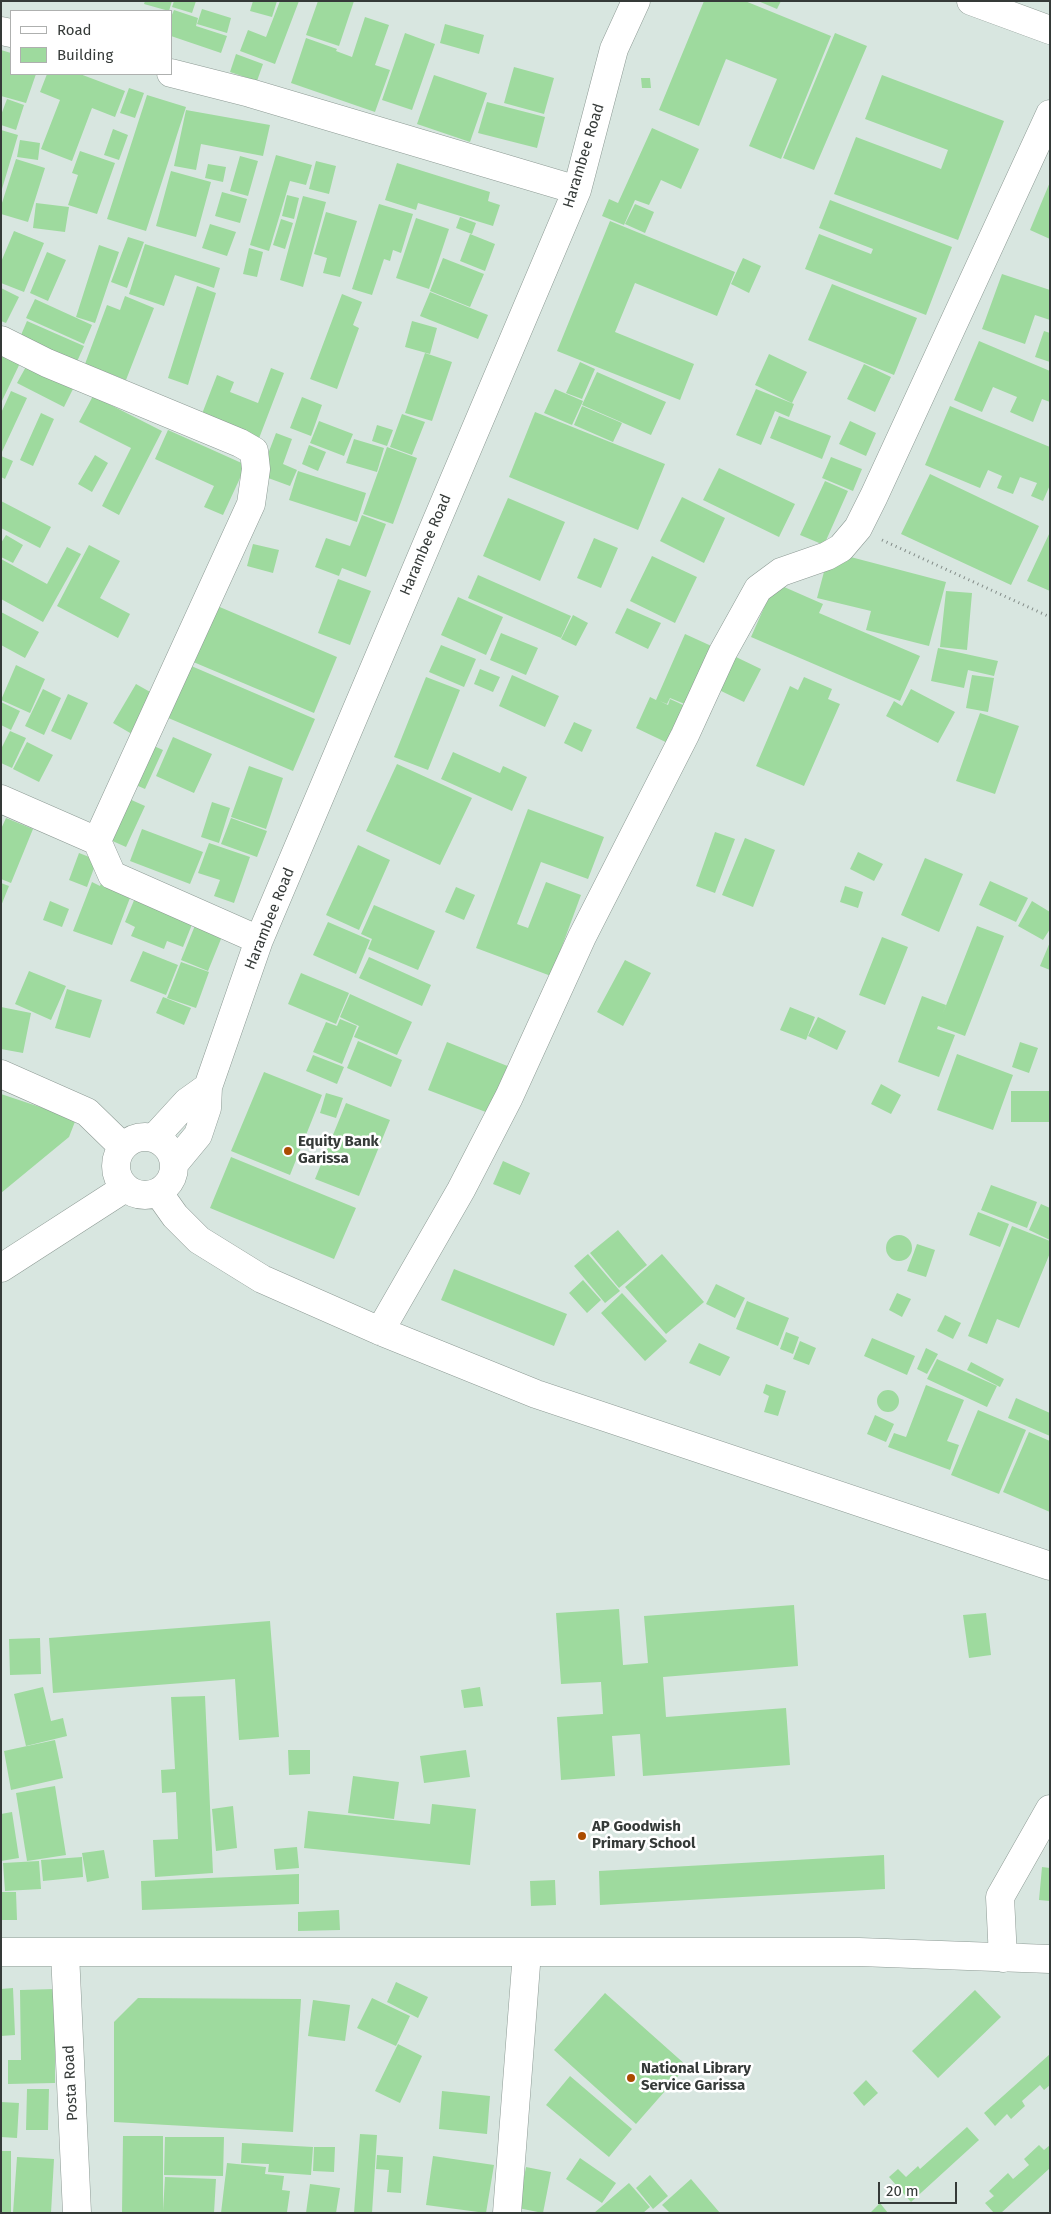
<!DOCTYPE html>
<html>
<head>
<meta charset="utf-8">
<style>
  body { margin:0 }
  #map { position:relative; width:1051px; height:2214px; overflow:hidden; background:#d8e6e0; font-family:"Fira Sans",sans-serif }
  canvas { display:block }
  .frame { position:absolute; inset:0; border:2px solid #353a38; pointer-events:none }
  .legend { position:absolute; left:10px; top:10px; width:162px; height:65px; box-sizing:border-box; background:#fff; border:1px solid #aeb0af; margin:0; padding:6px 9px; list-style:none; font-size:15px; color:#353a38 }
  .legend li { display:flex; align-items:center; gap:10px; height:25px }
  .legend b { width:25px; border:1px solid #aeb0af }
  .scale { position:absolute; left:878px; top:2182px; width:79px; height:22px; box-sizing:border-box; border:2px solid #353a38; border-top:0; padding-left:6px; font-size:15px; line-height:18px; white-space:nowrap; color:#353a38; -webkit-text-stroke:4px #fff; paint-order:stroke }
</style>
</head>
<body>
<div id="map">
<canvas width="1051" height="2214"></canvas>
<div class="frame"></div>
<ul class="legend">
<li><b style="height:6px;background:#fff"></b>Road</li>
<li><b style="height:14px;background:#9eda9e"></b>Building</li>
</ul>
<div class="scale">20 m</div>
</div>
<script>
const g = document.querySelector('canvas').getContext('2d');
g.lineJoin = 'round';
function paint(path, color) { g.fillStyle = color; g.fill(path, 'evenodd'); }
const poly = rows => new Path2D(rows.map(r => 'M' + r).join(''));
function strokePath(path, color, width, dash) { g.strokeStyle = color; g.lineWidth = width; g.lineCap = dash ? 'butt' : 'round'; g.setLineDash(dash || []); g.stroke(path); }
function write(font, color, halo, rows, align = 'center') {
  g.font = font + ' "Fira Sans",sans-serif'; g.lineWidth = 5; g.setLineDash([]); g.textBaseline = 'middle'; g.strokeStyle = halo; g.fillStyle = color; for (const [text, x, y, turn = 0] of rows) {
    g.save(); g.translate(x, y); g.rotate((+turn || 0) * Math.PI / 180); g.textAlign = isNaN(turn) ? turn : align; if (halo) g.strokeText(text, 0, 0); g.fillText(text, 0, 0); g.restore();
  }
}
paint(poly([
  [145,1,172,1,169,11,144,4],
  [174,1,196,1,192,13,172,7],
  [253,1,277,1,272,17,250,11],
  [280,1,299,1,275,64,240,51,248,30,266,37],
  [318,1,354,1,339,46,306,35],
  [704,1,745,1,831,36,781,159,749,146,777,79,726,59,699,126,659,110],
  [758,1,781,1,777,9],
  [202,9,231,18,227,33,197,24],
  [174,10,198,18,196,26,227,36,221,53,171,36,171,17],
  [365,17,389,25,375,65,390,70,375,112,291,83,306,38,337,49,336,51,352,57],
  [445,24,484,35,479,54,440,43],
  [405,33,435,44,412,110,382,100],
  [835,33,867,46,814,170,783,158],
  [1,50,11,53,11,74,36,74,26,103,1,96],
  [236,54,263,64,257,81,230,72],
  [514,67,554,78,544,114,504,103],
  [47,74,80,74,125,91,115,117,92,108,72,161,41,149,60,100,40,92],
  [434,75,487,93,470,142,417,124],
  [882,75,1004,121,958,240,834,194,856,137,941,169,948,150,865,119],
  [641,78,650,78,651,88,642,88],
  [129,88,144,93,135,118,120,113],
  [147,95,186,107,146,231,107,219],
  [7,99,24,105,16,130,1,125,1,115],
  [487,102,545,117,537,148,478,133],
  [186,110,270,125,263,156,201,144,196,170,174,166],
  [652,128,699,149,681,189,661,180,649,205,635,200,624,225,602,216,609,199,618,203],
  [113,129,128,135,119,160,104,155],
  [1,130,18,135,2,189,1,189],
  [20,140,40,143,38,160,17,157],
  [80,151,115,163,97,214,68,205,78,175,72,173],
  [276,155,312,165,306,185,290,181,269,251,250,245],
  [240,156,258,161,248,196,230,191],
  [16,159,45,168,28,222,1,214,1,206],
  [316,161,336,166,329,194,309,189],
  [397,163,490,192,488,201,500,205,493,226,418,203,416,210,385,200],
  [208,164,226,167,223,182,205,178],
  [171,171,211,182,196,237,156,226],
  [1050,182,1050,239,1030,230],
  [222,192,247,199,240,223,215,216],
  [287,195,299,198,294,219,282,216],
  [303,196,326,202,303,287,280,280],
  [830,200,952,247,926,315,805,269,819,234,871,254,873,249,819,228],
  [36,203,69,207,65,232,33,228],
  [379,204,413,214,401,253,393,250,390,261,384,259,372,295,352,289],
  [635,204,654,212,645,233,625,224],
  [326,212,357,221,340,277,323,273,327,258,314,254],
  [460,217,476,223,472,234,456,228],
  [416,218,449,229,429,289,396,278],
  [281,219,293,223,285,249,273,245],
  [610,221,735,272,717,316,635,283,615,332,694,364,680,400,557,351],
  [210,224,236,232,227,256,202,248],
  [14,231,44,243,24,292,1,283,1,262],
  [470,234,495,244,485,271,460,261],
  [128,237,144,242,127,288,111,282],
  [145,244,220,268,214,288,175,275,164,306,129,294],
  [99,245,119,252,95,323,76,317],
  [249,248,263,252,257,277,243,274],
  [47,252,66,260,48,301,30,293],
  [443,258,484,274,470,307,430,291],
  [743,258,761,266,749,293,731,284],
  [1002,274,1050,290,1050,320,1035,315,1025,344,982,329],
  [832,284,917,318,894,375,808,340],
  [197,286,216,293,188,385,168,378],
  [1,288,19,297,6,323,1,321],
  [430,292,488,315,478,339,420,316],
  [342,294,362,302,353,325,359,328,337,389,310,379],
  [125,296,154,308,126,380,85,364,107,305,120,310],
  [35,299,92,325,84,344,26,318],
  [27,321,84,346,75,366,18,342],
  [412,321,437,328,430,354,405,347],
  [1044,331,1050,333,1050,362,1035,357],
  [979,341,1050,371,1050,402,1042,399,1033,422,1010,412,1017,397,993,387,982,412,954,400],
  [1,352,21,361,1,403],
  [425,353,452,362,432,421,405,413],
  [769,354,807,372,792,403,755,385],
  [580,362,595,369,582,399,566,393],
  [28,363,74,387,64,407,17,383],
  [864,364,891,377,875,412,847,399],
  [271,368,284,373,258,441,200,419,217,375,234,382,230,392,258,403],
  [597,372,666,402,651,435,582,405],
  [555,389,583,401,572,425,544,413],
  [756,389,794,404,789,417,775,411,761,445,736,435],
  [11,391,27,398,1,454,1,413],
  [93,396,162,431,119,515,102,506,131,448,79,422],
  [302,397,322,405,311,436,290,428],
  [582,406,622,423,613,442,574,425],
  [950,406,1050,447,1050,485,1043,501,1031,496,1037,483,1020,477,1013,494,997,488,1002,476,988,470,980,488,925,465],
  [535,412,665,464,638,530,509,477],
  [41,413,54,419,33,466,20,460],
  [402,414,425,422,412,455,390,447],
  [779,416,831,436,822,459,770,438],
  [319,421,353,434,344,456,310,443],
  [850,421,876,433,866,456,839,444],
  [377,425,393,430,387,446,372,441],
  [168,430,246,465,223,515,204,507,214,486,155,459],
  [276,433,292,439,283,464,297,470,290,486,260,475],
  [354,439,384,448,377,472,346,463],
  [309,445,326,452,318,471,302,464],
  [387,447,417,458,393,524,363,514],
  [95,455,108,463,92,492,78,484],
  [1,456,13,461,5,479,1,477],
  [831,457,862,469,853,491,822,478],
  [719,468,795,504,779,537,703,500],
  [298,471,366,493,357,522,289,500],
  [930,474,1039,526,1011,585,901,534],
  [825,481,848,491,824,545,800,535],
  [682,497,725,518,704,563,660,541],
  [508,498,565,522,540,581,483,556],
  [1,501,51,527,40,548,1,528],
  [362,515,386,524,366,577,342,568,339,576,315,567,326,538,350,546],
  [1050,532,1050,591,1027,581],
  [6,535,23,545,13,563,1,557,1,543],
  [594,538,618,548,601,588,577,578],
  [253,544,279,550,273,573,247,566],
  [89,545,120,561,100,598,130,614,118,638,57,606],
  [67,547,81,554,43,622,1,599,1,559,47,584],
  [843,555,946,582,929,646,866,630,871,611,817,598,828,557],
  [652,556,697,577,675,623,630,601],
  [478,575,571,616,561,638,468,598],
  [338,579,371,591,350,645,318,633],
  [775,583,823,604,819,613,920,656,900,701,751,637],
  [946,591,972,593,967,650,940,647],
  [458,597,503,617,486,655,441,635],
  [215,605,337,657,314,713,191,661],
  [627,608,661,623,648,649,615,633],
  [1,612,39,632,25,658,1,645],
  [573,615,588,623,576,646,561,639],
  [501,633,538,648,526,675,490,660],
  [685,634,718,649,692,707,670,698,667,704,660,701,668,705,670,699,692,709,674,746,636,728,650,697,656,700],
  [441,645,476,659,464,687,429,672],
  [938,648,998,661,994,676,968,670,964,688,931,681],
  [736,657,761,669,744,702,719,690],
  [16,665,45,679,30,713,1,700],
  [189,665,315,719,293,771,166,717],
  [480,669,500,677,493,692,474,684],
  [512,675,559,696,545,727,499,706],
  [972,675,994,678,988,712,966,708],
  [426,677,460,690,428,770,394,757],
  [804,677,832,689,828,699,840,704,804,786,756,766,790,686,798,690],
  [136,684,159,697,137,737,113,723],
  [43,689,61,698,44,735,25,726],
  [911,689,955,712,938,743,886,716,894,701,902,706],
  [68,694,88,703,71,740,51,731],
  [1,702,20,711,11,730,1,725],
  [980,713,1019,726,995,794,956,781],
  [574,722,592,730,582,752,564,743],
  [10,731,26,738,12,768,1,763,1,749],
  [173,737,212,754,194,793,156,776],
  [27,742,53,755,39,782,13,769],
  [147,743,163,750,145,789,129,782],
  [453,752,500,773,503,766,527,777,512,811,441,779],
  [397,764,472,798,440,865,366,831],
  [249,766,283,778,266,829,231,817],
  [127,798,145,806,126,847,108,839],
  [212,802,230,808,219,843,201,837],
  [528,809,604,837,588,879,541,862,517,924,528,928,546,882,581,895,551,976,476,948],
  [6,818,33,829,11,883,1,879,1,829],
  [231,818,267,831,257,857,221,844],
  [142,829,203,852,190,884,130,861],
  [715,832,735,839,715,893,696,886],
  [745,838,775,850,753,907,722,895],
  [209,843,250,857,234,903,214,896,220,880,198,873],
  [358,845,390,860,359,930,326,915],
  [858,852,883,864,874,881,850,869],
  [79,853,97,860,87,887,69,880],
  [925,858,963,874,939,932,901,915],
  [103,878,133,890,112,945,73,931,92,882,100,886],
  [990,881,1028,898,1016,922,979,905],
  [1,883,9,886,1,906],
  [845,886,863,892,858,908,840,902],
  [456,887,475,895,464,920,445,912],
  [135,898,193,922,183,947,167,941,164,949,131,936,135,927,125,922],
  [50,901,69,909,62,927,43,920],
  [1032,901,1050,912,1050,929,1043,940,1018,926],
  [374,905,435,931,418,970,368,949,372,939,361,934],
  [328,922,370,940,356,974,313,955],
  [196,923,223,934,208,971,181,960],
  [977,926,1004,936,965,1036,938,1026,937,1029,955,1035,939,1077,898,1062,922,996,946,1005,943,1013],
  [882,937,908,947,885,1005,859,995],
  [1050,942,1050,970,1040,966],
  [143,951,178,965,166,995,130,981],
  [369,957,431,985,422,1006,359,978],
  [625,960,651,973,623,1026,597,1012],
  [181,962,209,972,196,1008,167,998],
  [29,971,66,986,51,1020,15,1004],
  [301,973,349,993,336,1024,288,1004],
  [67,989,102,1000,90,1038,55,1028],
  [350,994,412,1022,397,1055,354,1037,359,1026,361,1027,340,1017],
  [163,997,191,1008,184,1025,156,1013],
  [1,1007,31,1013,23,1053,1,1049],
  [790,1007,815,1017,806,1040,780,1030],
  [818,1017,846,1031,837,1050,808,1036],
  [340,1019,357,1026,342,1064,313,1052,326,1022,337,1026],
  [358,1041,402,1060,391,1087,347,1068],
  [447,1042,510,1067,491,1114,428,1090],
  [1020,1042,1038,1048,1029,1073,1012,1067],
  [957,1054,1013,1075,993,1130,937,1110],
  [313,1055,344,1067,337,1084,306,1071],
  [264,1072,322,1095,290,1175,231,1151],
  [881,1084,901,1095,891,1114,871,1104],
  [1011,1091,1050,1091,1050,1122,1011,1122],
  [326,1093,343,1098,336,1118,320,1113],
  [1,1094,76,1119,69,1137,1,1193],
  [346,1103,390,1120,359,1196,315,1179],
  [231,1157,356,1208,334,1259,210,1208],
  [503,1161,530,1173,520,1195,493,1184],
  [991,1185,1037,1202,1027,1228,981,1210],
  [1041,1204,1050,1208,1050,1240,1029,1230],
  [978,1212,1009,1224,1000,1247,969,1235],
  [1012,1226,1050,1241,1050,1253,1019,1328,997,1319,987,1344,968,1336],
  [618,1230,647,1265,619,1288,590,1253],
  '886 1248a13 13 0 1 1 26 0a13 13 0 1 1-26 0Z',
  [917,1244,935,1250,926,1277,907,1271],
  [588,1254,620,1291,605,1303,574,1266],
  [662,1254,704,1302,666,1334,625,1287],
  [454,1269,567,1314,554,1346,441,1300],
  [583,1280,601,1300,587,1313,569,1293],
  [716,1284,745,1298,735,1318,706,1304],
  [622,1293,667,1341,645,1361,601,1313],
  [897,1293,911,1299,902,1317,889,1310],
  [747,1301,789,1318,778,1346,736,1329],
  [945,1315,961,1323,953,1339,937,1331],
  [786,1332,799,1337,793,1354,780,1349],
  [872,1338,915,1356,907,1375,864,1356],
  [800,1341,816,1348,809,1365,793,1359],
  [699,1343,730,1357,720,1376,689,1363],
  [926,1348,938,1354,927,1374,917,1369],
  [937,1359,997,1386,987,1407,927,1379],
  [971,1362,1004,1379,1000,1387,967,1370],
  [766,1384,786,1391,778,1416,764,1412,769,1396,763,1393],
  [926,1385,964,1400,947,1441,959,1445,950,1470,888,1447,894,1433,906,1437],
  '877 1401a11 11 0 1 1 22 0a11 11 0 1 1-22 0Z',
  [1016,1398,1050,1413,1050,1436,1008,1418],
  [978,1410,1026,1430,999,1494,951,1475],
  [875,1415,894,1424,886,1442,867,1434],
  [1029,1432,1050,1441,1050,1512,1003,1492],
  [794,1605,798,1666,663,1677,666,1717,786,1708,790,1765,643,1776,640,1734,612,1736,615,1776,561,1780,557,1717,603,1714,601,1682,561,1684,556,1613,619,1609,623,1665,648,1663,644,1616],
  [986,1613,991,1655,969,1658,963,1615],
  [270,1621,279,1737,239,1740,235,1679,53,1693,49,1638],
  [40,1638,41,1674,10,1675,9,1639],
  [43,1687,51,1721,63,1718,67,1736,26,1746,14,1694],
  [480,1687,483,1706,464,1708,461,1690],
  [205,1696,213,1873,155,1877,153,1840,178,1839,176,1792,162,1793,161,1770,175,1769,171,1697],
  [55,1740,63,1778,11,1790,4,1751],
  [288,1750,310,1750,310,1774,289,1775],
  [466,1750,470,1777,424,1783,420,1756],
  [353,1776,399,1782,394,1819,348,1813],
  [55,1786,66,1855,27,1861,16,1793],
  [432,1804,476,1809,470,1865,304,1848,308,1811,430,1824],
  [233,1806,237,1848,216,1851,212,1809],
  [12,1812,19,1858,1,1861,1,1814],
  [297,1847,299,1868,276,1870,274,1849],
  [104,1850,109,1878,87,1882,82,1853],
  [884,1855,885,1889,600,1905,599,1871],
  [82,1857,83,1877,43,1881,41,1860],
  [39,1861,41,1889,5,1891,3,1863],
  [1042,1867,1050,1868,1050,1901,1039,1900],
  [299,1874,299,1904,142,1910,141,1881],
  [555,1880,556,1905,531,1906,530,1881],
  [1,1892,16,1892,17,1920,1,1920],
  [339,1910,340,1930,298,1931,298,1912],
  [396,1982,428,1997,418,2018,387,2002],
  [13,1988,15,2035,1,2036,1,1989],
  [55,1989,55,2083,8,2084,8,2060,21,2060,20,1990],
  [975,1990,1001,2017,938,2078,912,2051],
  [605,1993,687,2066,636,2124,554,2050],
  [138,1998,301,1999,293,2132,114,2122,114,2022],
  [372,1998,410,2016,396,2046,357,2028],
  [313,2000,350,2005,345,2041,308,2036],
  [398,2044,422,2056,400,2103,375,2091],
  [1050,2054,1050,2085,1044,2090,1040,2085,1022,2101,1025,2106,1011,2119,1007,2114,995,2126,984,2113],
  [570,2076,632,2129,609,2157,546,2105],
  [866,2080,878,2093,864,2106,853,2093],
  [27,2089,49,2089,48,2130,26,2130],
  [442,2091,490,2096,487,2134,439,2129],
  [1,2102,19,2103,17,2138,1,2137],
  [967,2127,979,2140,911,2202,889,2177,898,2169,906,2177,918,2166,920,2169],
  [360,2134,377,2135,372,2213,354,2213],
  [123,2136,163,2136,163,2211,165,2177,216,2179,214,2213,122,2213],
  [165,2137,224,2137,223,2176,164,2175],
  [242,2143,313,2147,311,2175,268,2172,269,2164,241,2163],
  [1039,2145,1044,2150,1050,2145,1050,2168,1001,2213,994,2213,985,2203,994,2196,989,2191,1008,2173,1013,2179,1029,2165,1024,2159],
  [314,2147,335,2147,334,2172,313,2171],
  [1,2151,11,2151,11,2213,1,2213],
  [377,2155,403,2157,401,2193,387,2192,389,2170,376,2169],
  [433,2156,494,2165,486,2213,426,2205],
  [17,2157,54,2159,51,2213,13,2213],
  [580,2158,616,2183,602,2203,566,2179],
  [227,2163,266,2167,265,2174,284,2176,282,2190,290,2191,287,2212,221,2213],
  [526,2167,551,2172,543,2213,518,2208],
  [650,2175,668,2196,653,2209,636,2188],
  [691,2179,720,2213,670,2213,662,2205],
  [629,2183,650,2207,643,2213,594,2213],
  [310,2184,340,2188,336,2213,306,2213],
  [880,2203,888,2213,870,2213]
]), '#9eda9e');
const street = poly([
  [971,1,1050,30],
  [1,31,11,33],
  [171,73,250,93,577,190],
  [1,340,47,363,240,443,254,451,256,469,251,504,97,841],
  [1,799,97,841,112,875,259,940],
  [1,1074,87,1112,123,1147],
  '116 1166a29 29 0 1 1 58 0a29 29 0 1 1-58 0Z',
  [154,1138,187,1102,208,1087],
  [174,1164,198,1135,207,1108,208,1087,259,940,577,190,614,49,636,1],
  [158,1192,175,1216,199,1240,262,1279,380,1331,536,1394,1050,1566],
  [1,1268,125,1188],
  [380,1331,461,1190,509,1097,582,937,685,735,723,652,758,589,781,572,827,556,841,548,858,528,874,496,1050,114],
  [1,1952,859,1952,1050,1959],
  [65,1953,77,2213],
  [1003,1958,1000,1897,1050,1809],
  [507,2213,527,1952]
]);
strokePath(street, '#8d9a94', 29);
strokePath(poly([
  [882,540,1050,617]
]), '#838c88', 3, [1, 4]);
strokePath(street, '#fff', 28);
for (const [x, y, r, color] of [
  [288,1151,5,"#ab4c00"],
  [582,1836,5,"#ab4c00"],
  [631,2078,5,"#ab4c00"]
]) { const dot = new Path2D(); dot.arc(x, y, r, 0, 2 * Math.PI); g.fillStyle = color; g.fill(dot); strokePath(dot, '#fff', 2); }
write('15px', '#353a38', '#fff', [
  ["Harambee Road",584,156,-73],
  ["Harambee Road",426,545,-67],
  ["Harambee Road",270,919,-68],
  ["Posta Road",71,2083,-93]
]);
write('bold 15px', '#353a38', '#fff', [
  ["Equity Bank",298,1142],
  ["Garissa",298,1159],
  ["AP Goodwish",592,1827],
  ["Primary School",592,1844],
  ["National Library",641,2069],
  ["Service Garissa",641,2086]
], 'left');
</script>
</body>
</html>
